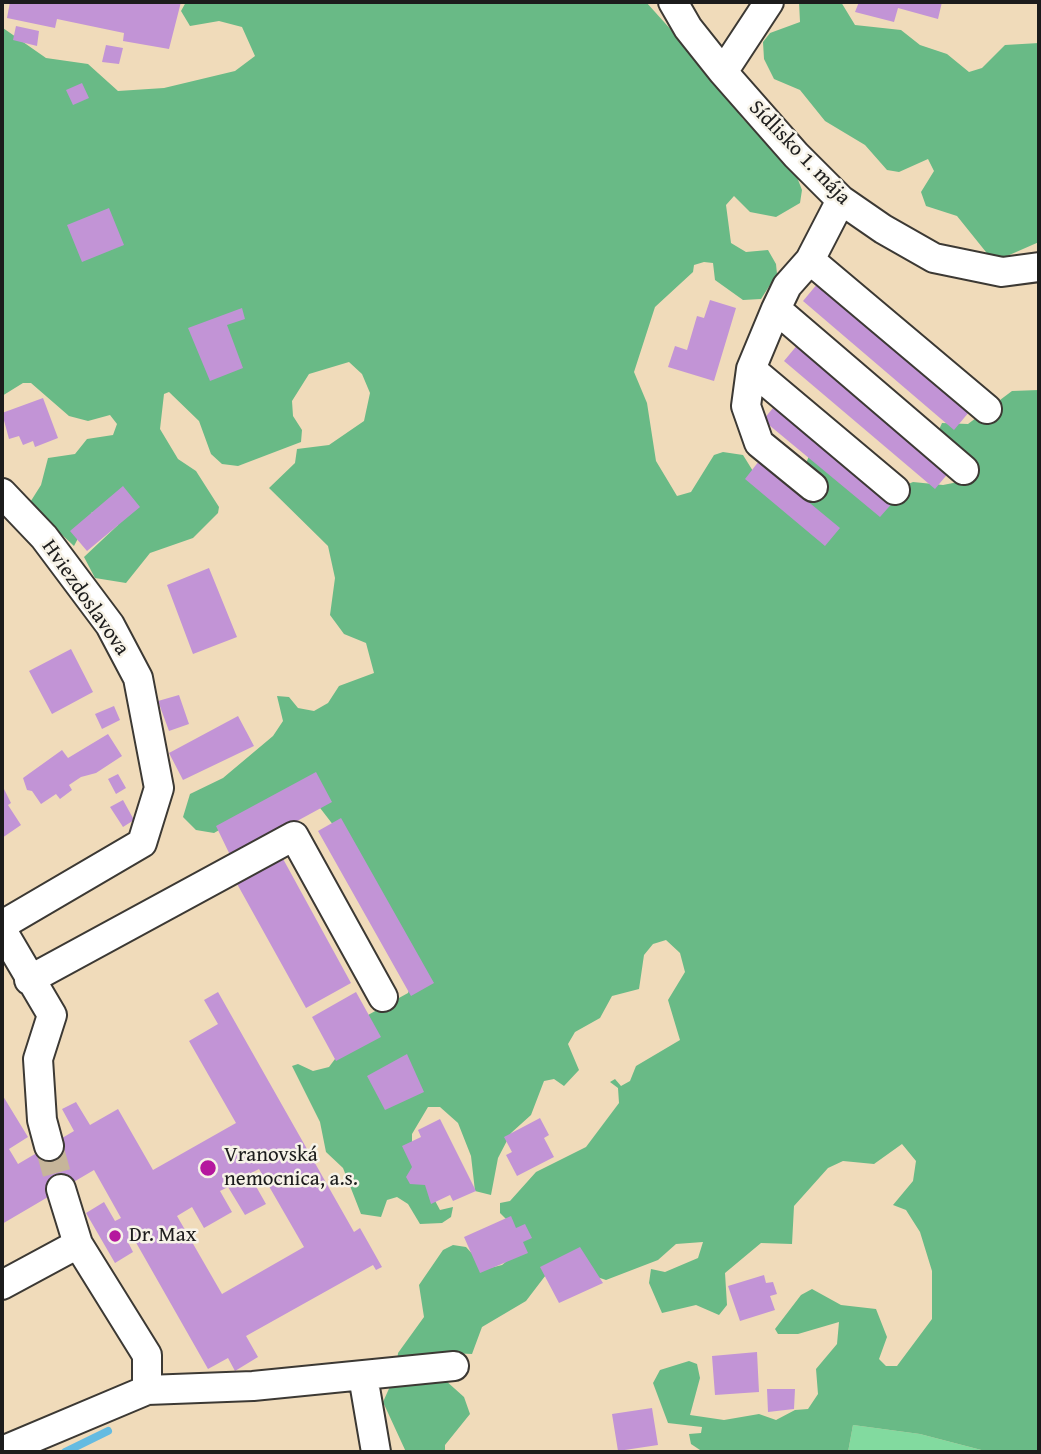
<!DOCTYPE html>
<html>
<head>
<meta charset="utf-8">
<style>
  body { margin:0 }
  #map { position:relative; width:1041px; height:1454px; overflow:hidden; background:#f0dbba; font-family:"Gentium Book Plus",serif }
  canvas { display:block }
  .frame { position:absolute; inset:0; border:4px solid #1c1c1c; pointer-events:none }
</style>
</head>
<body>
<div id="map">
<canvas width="1041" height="1454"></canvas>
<div class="frame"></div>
</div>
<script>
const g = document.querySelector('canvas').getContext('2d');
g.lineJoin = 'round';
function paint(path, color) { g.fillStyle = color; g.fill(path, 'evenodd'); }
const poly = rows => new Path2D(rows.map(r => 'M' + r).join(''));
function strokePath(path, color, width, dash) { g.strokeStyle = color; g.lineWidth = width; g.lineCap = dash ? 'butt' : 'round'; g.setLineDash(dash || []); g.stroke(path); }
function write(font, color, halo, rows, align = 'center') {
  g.font = font + ' "Gentium Book Plus",serif'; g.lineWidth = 5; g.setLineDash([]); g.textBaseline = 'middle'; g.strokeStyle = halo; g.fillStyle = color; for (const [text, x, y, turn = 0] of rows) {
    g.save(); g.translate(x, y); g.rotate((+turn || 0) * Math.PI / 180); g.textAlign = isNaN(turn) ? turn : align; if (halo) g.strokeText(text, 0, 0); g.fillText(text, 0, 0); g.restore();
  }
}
paint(poly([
  [853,1425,920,1434,989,1452,848,1452]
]), '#82da9f');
paint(poly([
  [186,2,646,2,710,73,743,119,793,167,802,190,800,203,776,217,750,212,734,196,726,205,731,243,746,252,768,250,776,264,777,274,761,299,743,300,715,280,713,263,704,262,694,265,693,272,655,307,634,372,647,403,656,461,677,496,691,492,714,455,723,452,743,455,766,492,795,490,809,456,870,500,913,482,943,485,963,481,938,432,942,423,968,424,1012,391,1039,390,1039,1452,989,1452,920,1434,853,1425,848,1452,703,1452,691,1444,689,1434,701,1433,702,1427,668,1423,653,1383,660,1370,689,1361,697,1364,700,1378,690,1415,724,1420,759,1414,776,1420,795,1410,808,1409,818,1394,816,1369,837,1344,839,1322,798,1334,778,1334,775,1329,801,1295,812,1289,841,1305,876,1309,887,1337,879,1359,886,1366,897,1366,932,1319,932,1271,920,1232,906,1210,893,1205,913,1181,916,1161,902,1144,874,1164,843,1161,828,1168,794,1206,792,1244,761,1243,725,1273,727,1305,719,1315,696,1305,662,1313,649,1283,651,1269,665,1272,698,1258,703,1242,676,1244,658,1260,606,1280,555,1263,526,1301,482,1327,472,1354,448,1353,435,1371,464,1397,470,1414,445,1445,445,1452,406,1452,383,1402,396,1373,398,1353,424,1317,419,1285,443,1250,453,1245,466,1247,486,1269,502,1265,523,1248,520,1233,500,1213,500,1203,510,1201,536,1172,586,1147,619,1103,618,1088,610,1082,615,1079,621,1086,630,1081,636,1066,680,1040,668,1000,685,972,680,953,666,940,653,944,644,955,639,989,612,996,600,1018,575,1032,568,1044,579,1070,564,1086,554,1079,544,1081,531,1115,511,1133,498,1158,491,1195,475,1191,471,1156,458,1123,440,1107,428,1107,412,1134,412,1158,440,1210,453,1207,451,1217,442,1223,420,1224,408,1204,397,1197,387,1200,381,1217,361,1214,343,1168,326,1152,320,1122,292,1066,298,1064,313,1071,329,1067,368,1015,408,993,413,978,344,839,307,791,290,789,214,833,196,830,183,817,190,794,223,778,273,736,283,721,277,696,289,697,298,708,314,711,328,703,339,686,374,673,366,643,344,634,330,615,335,578,328,546,269,488,295,463,297,449,329,445,364,421,370,393,362,374,349,362,309,374,292,401,293,416,302,430,301,442,238,466,222,464,211,454,199,421,169,392,164,394,160,429,178,459,196,471,219,507,218,513,193,538,150,553,126,583,95,578,84,557,118,525,92,512,74,546,29,504,41,485,48,458,75,454,87,439,113,435,117,424,110,415,88,421,69,416,31,383,23,383,2,396,4,61,2,30,3,28,46,58,88,64,118,91,164,88,235,71,255,56,242,27,219,21,190,26,181,11],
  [799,2,841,2,855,25,901,30,920,45,947,54,969,72,982,68,1005,45,1039,43,1039,242,1007,256,990,257,957,216,926,206,921,192,934,171,928,159,899,172,887,170,865,145,825,121,800,90,774,79,764,59,763,42,770,33,800,22]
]), '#69ba86');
strokePath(poly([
  [65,1452,108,1431]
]), '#64bbe1', 8);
paint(poly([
  [10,2,181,2,169,49,123,41,124,33,57,19,55,28,7,18],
  [859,2,942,2,938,19,898,8,894,22,855,12],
  [16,26,39,31,37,46,13,40],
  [106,45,123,48,119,64,102,62],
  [82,83,89,98,73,105,66,90],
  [109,208,124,245,82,262,67,225],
  [818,283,969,412,954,430,803,301],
  [710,300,736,308,714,381,668,367,675,346,687,350,697,316,704,318],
  [242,308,245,319,227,325,243,368,210,381,188,328],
  [799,343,950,471,935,489,784,361],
  [43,398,58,438,35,447,33,441,23,445,19,436,9,439,2,413],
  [778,402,895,500,880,517,763,420],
  [759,461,840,528,825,546,745,479],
  [123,486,140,507,87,551,70,531],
  [209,568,237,637,193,654,167,585],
  [71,649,93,692,52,714,29,671],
  [179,695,189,724,169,731,158,701],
  [114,706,120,720,102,729,95,714],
  [238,716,254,746,183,780,169,753],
  [108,734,122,756,96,773,81,777,69,785,72,790,60,799,56,794,41,804,32,791,27,790,23,778,62,750,68,758],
  [316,772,332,802,231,857,216,826],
  [118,774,126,788,116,794,108,779],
  [2,785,11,803,8,805,21,825,2,838],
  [123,800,134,820,123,827,110,807],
  [341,818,434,983,411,996,318,831],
  [282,857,351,983,306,1008,236,882],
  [218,992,354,1232,360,1228,382,1267,376,1270,373,1265,246,1336,258,1357,235,1371,228,1358,208,1369,134,1239,128,1242,133,1252,115,1263,86,1213,104,1202,115,1221,121,1218,94,1170,2,1224,3,1096,28,1137,9,1149,18,1164,74,1131,62,1109,76,1102,90,1125,118,1109,153,1170,236,1123,189,1041,218,1024,204,1000],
  [259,1169,304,1247,222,1294,177,1216,192,1207,204,1228,232,1212,220,1191,228,1187,245,1215,266,1204,249,1174],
  [356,992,381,1037,336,1061,312,1017],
  [407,1054,424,1092,385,1110,367,1076],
  [540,1118,549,1135,544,1138,554,1157,517,1176,506,1155,512,1152,504,1137],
  [440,1119,476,1191,453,1201,450,1195,431,1204,425,1185,410,1184,406,1177,412,1167,402,1146,421,1137,418,1130],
  [511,1216,516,1228,525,1224,532,1238,523,1242,528,1253,480,1273,464,1237],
  [580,1247,603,1283,559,1303,540,1267],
  [764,1275,766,1283,773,1282,777,1294,770,1296,775,1310,740,1321,728,1286],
  [757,1352,759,1392,715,1395,712,1356],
  [767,1389,795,1389,794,1409,768,1412],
  [652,1408,658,1445,618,1451,612,1414]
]), '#c294d6');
strokePath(poly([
  [49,1146,61,1189]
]), '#c6b59a', 28, [28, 14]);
const minor = poly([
  [673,2,688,28,723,72,796,155,841,200,883,229,934,258,1002,272,1039,267],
  [723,72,769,2],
  [810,260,987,409],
  [776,309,964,470],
  [751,369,895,490],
  [813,487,759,443,746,406,751,369,776,309,787,286,810,260,841,200],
  [2,493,44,537,110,625,138,678,159,788,142,843,2,925],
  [2,930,52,1015,38,1059,42,1120,49,1146],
  [29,980,294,836,383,997],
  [61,1189,78,1244],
  [2,1285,78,1244,147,1355,147,1390],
  [363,1376,376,1452],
  [2,1451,147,1390,253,1386,454,1366]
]);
strokePath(minor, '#3c3934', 32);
strokePath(minor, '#fff', 28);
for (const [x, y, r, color] of [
  [208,1168,9,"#b5179e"],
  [115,1236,7,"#b5179e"]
]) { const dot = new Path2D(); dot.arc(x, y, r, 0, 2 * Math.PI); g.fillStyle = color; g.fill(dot); strokePath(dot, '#f7f3e8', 2.5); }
write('21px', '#1c1c1c', '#f7f3e8', [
  ["Sídlisko 1. mája",799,153,46],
  ["Hviezdoslavova",85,598,55]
]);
write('21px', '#1c1c1c', '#f7f3e8', [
  ["Vranovská",224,1156],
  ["nemocnica, a.s.",224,1180],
  ["Dr. Max",129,1236]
], 'left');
</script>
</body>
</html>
